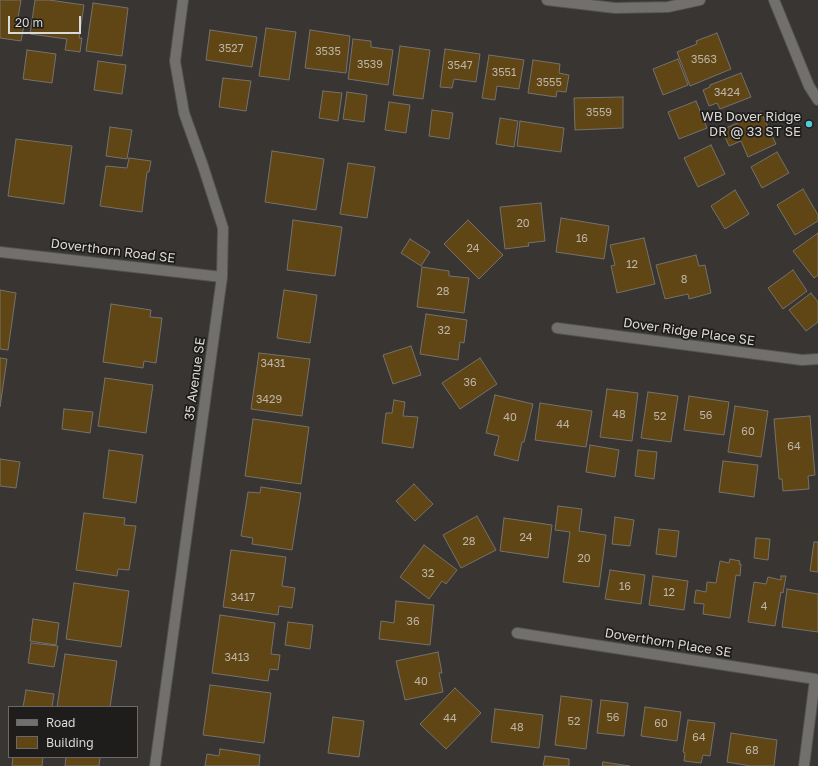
<!DOCTYPE html>
<html>
<head>
<meta charset="utf-8">
<style>
  body { margin:0 }
  #map { position:relative; width:818px; height:766px; overflow:hidden; background:#383532; font-family:"Golos Text",sans-serif }
  canvas { display:block }
  .legend { position:absolute; left:8px; top:706px; width:130px; height:52px; box-sizing:border-box; background:#1e1d1b; border:1px solid #6a6967; margin:0; padding:5px 7px; list-style:none; font-size:12px; color:#dcdad8 }
  .legend li { display:flex; align-items:center; gap:8px; height:20px }
  .legend b { width:20px; border:1px solid #6a6967 }
  .scale { position:absolute; left:8px; top:16px; width:73px; height:18px; box-sizing:border-box; border:2px solid #dcdad8; border-top:0; padding-left:5px; font-size:12px; line-height:14px; white-space:nowrap; color:#dcdad8; -webkit-text-stroke:3px #1e1d1b; paint-order:stroke }
</style>
</head>
<body>
<div id="map">
<canvas width="818" height="766"></canvas>
<ul class="legend">
<li><b style="height:5px;background:#72706c"></b>Road</li>
<li><b style="height:11px;background:#604515"></b>Building</li>
</ul>
<div class="scale">20 m</div>
</div>
<script>
const g = document.querySelector('canvas').getContext('2d');
g.lineJoin = 'round';
function paint(path, color) { g.fillStyle = color; g.fill(path, 'evenodd'); }
const poly = rows => new Path2D(rows.map(r => 'M' + r).join(''));
function strokePath(path, color, width, dash) { g.strokeStyle = color; g.lineWidth = width; g.lineCap = dash ? 'butt' : 'round'; g.setLineDash(dash || []); g.stroke(path); }
function write(font, color, halo, rows, align = 'center') {
  g.font = font + ' "Golos Text",sans-serif'; g.lineWidth = 3.5; g.setLineDash([]); g.textBaseline = 'middle'; g.strokeStyle = halo; g.fillStyle = color; for (const [text, x, y, turn = 0] of rows) {
    g.save(); g.translate(x, y); g.rotate((+turn || 0) * Math.PI / 180); g.textAlign = isNaN(turn) ? turn : align; if (halo) g.strokeText(text, 0, 0); g.fillText(text, 0, 0); g.restore();
  }
}
const building = poly([
  [0,0,21,0,17,24,24,25,21,41,0,38,0,0],
  [35,0,49,0,84,5,79,38,82,38,80,52,65,50,67,39,30,34,35,0],
  [93,3,128,8,122,56,86,51,93,3],
  [266,28,296,32,289,80,259,76,266,28],
  [210,30,257,37,252,67,206,60,210,30],
  [310,30,350,36,346,73,305,68,310,30],
  [717,33,731,69,690,86,677,52,697,44,696,41,717,33],
  [353,39,371,41,371,47,393,50,388,85,348,79,353,39],
  [400,46,430,50,423,99,393,95,400,46],
  [445,49,480,54,476,82,454,79,452,88,440,87,445,49],
  [27,50,56,54,52,83,23,79,27,50],
  [489,55,524,60,519,89,497,86,495,100,482,98,489,55],
  [678,59,688,85,663,95,653,69,678,59],
  [533,60,560,64,559,73,569,75,566,92,557,91,556,97,528,93,533,60],
  [98,61,126,65,122,94,94,90,98,61],
  [741,73,751,97,720,109,717,103,709,106,703,90,710,87,710,85,741,73],
  [223,78,251,81,246,111,219,107,223,78],
  [323,91,342,93,338,121,319,118,323,91],
  [347,92,367,95,364,122,343,119,347,92],
  [623,97,623,128,575,130,574,98,623,97],
  [696,101,707,128,679,139,668,112,696,101],
  [389,102,410,105,406,133,385,130,389,102],
  [432,110,453,113,449,139,429,136,432,110],
  [761,112,776,144,748,157,741,141,729,146,722,130,761,112],
  [500,118,518,121,514,147,496,144,500,118],
  [520,121,564,128,561,152,517,146,520,121],
  [110,127,132,130,127,159,106,156,110,127],
  [16,139,72,146,64,204,8,196,16,139],
  [711,145,725,174,698,187,684,158,711,145],
  [272,151,324,159,316,210,265,202,272,151],
  [777,152,789,173,762,188,751,167,777,152],
  [129,158,151,161,149,172,147,172,142,212,100,206,106,166,127,168,129,158],
  [348,163,375,167,367,218,340,214,348,163],
  [803,189,818,215,818,221,795,235,777,205,803,189],
  [735,190,749,214,725,229,711,206,735,190],
  [541,203,545,241,528,243,529,246,505,249,500,207,541,203],
  [561,218,609,226,604,259,556,252,561,218],
  [293,220,342,227,335,276,287,270,293,220],
  [468,220,503,255,479,279,444,244,468,220],
  [818,233,818,275,814,278,793,251,818,233],
  [644,238,655,284,617,293,611,266,615,265,610,245,644,238],
  [410,239,430,252,421,266,401,253,410,239],
  [696,255,699,266,705,265,711,293,689,299,688,294,665,299,656,265,696,255],
  [422,267,449,271,449,276,469,278,464,313,417,307,422,267],
  [793,270,807,291,783,309,768,288,793,270],
  [0,290,16,293,8,350,0,349,0,290],
  [284,290,317,295,310,343,277,338,284,290],
  [811,293,818,302,818,322,806,331,789,310,811,293],
  [111,304,151,310,150,317,162,318,156,363,144,361,143,368,103,362,111,304],
  [426,314,467,320,464,343,460,342,458,360,420,354,426,314],
  [411,346,421,375,393,384,383,355,411,346],
  [259,353,310,359,302,416,251,409,259,353],
  [0,358,7,359,0,407,0,358],
  [480,358,497,384,460,409,442,383,480,358],
  [105,378,153,385,146,433,98,426,105,378],
  [607,389,638,393,632,441,600,437,607,389],
  [648,392,678,396,671,442,641,438,648,392],
  [495,395,533,404,524,442,522,442,518,461,494,455,499,436,486,433,495,395],
  [689,396,729,402,724,435,684,430,689,396],
  [394,400,405,402,403,416,418,417,413,448,382,443,386,413,392,413,394,400],
  [540,403,592,411,586,447,535,440,540,403],
  [735,406,768,411,761,457,728,452,735,406],
  [64,409,93,412,90,433,62,429,64,409],
  [810,416,815,475,808,476,809,489,783,491,782,479,779,479,774,419,810,416],
  [253,419,309,427,301,484,245,476,253,419],
  [590,445,619,450,615,477,586,472,590,445],
  [109,450,143,455,136,503,103,498,109,450],
  [638,450,657,452,654,479,635,476,638,450],
  [0,459,20,462,16,488,0,486,0,459],
  [723,461,758,465,754,497,719,492,723,461],
  [414,484,433,504,415,521,396,501,414,484],
  [261,487,301,493,292,550,252,544,253,538,241,536,248,492,260,493,261,487],
  [558,506,582,509,579,531,606,535,599,587,563,582,570,532,555,530,558,506],
  [84,513,125,518,124,525,136,526,129,570,118,569,117,576,76,570,84,513],
  [477,516,496,550,461,568,443,535,477,516],
  [615,517,634,520,630,546,612,544,615,517],
  [504,518,552,525,548,558,500,551,504,518],
  [659,529,679,531,676,557,656,554,659,529],
  [756,538,770,539,768,560,754,558,756,538],
  [814,542,818,542,818,572,810,571,814,542],
  [424,545,457,570,446,584,442,581,429,599,400,577,424,545],
  [231,550,286,557,282,586,295,588,292,608,279,606,278,615,223,607,231,550],
  [730,559,740,561,739,564,741,564,740,576,736,575,730,618,703,614,704,604,694,603,696,590,706,592,707,582,716,583,720,561,729,563,730,559],
  [610,570,645,575,641,604,605,599,610,570],
  [653,576,688,581,684,610,649,605,653,576],
  [781,576,786,576,783,593,781,592,775,626,748,622,754,582,766,584,768,577,781,580,781,576],
  [74,583,129,591,121,647,66,639,74,583],
  [787,589,818,594,818,632,782,627,787,589],
  [396,601,434,605,430,645,379,639,381,621,394,623,396,601],
  [220,615,275,623,271,654,280,655,278,670,270,669,268,681,212,673,220,615],
  [33,619,59,623,56,645,30,641,33,619],
  [288,622,313,625,310,649,285,645,288,622],
  [31,643,58,646,54,667,28,663,31,643],
  [438,652,442,673,439,673,443,692,405,700,396,661,438,652],
  [65,654,117,661,110,707,57,707,65,654],
  [210,685,271,693,264,743,203,735,210,685],
  [455,688,481,713,446,749,420,724,455,688],
  [26,690,54,694,52,707,23,707,26,690],
  [561,696,592,700,586,749,555,745,561,696],
  [601,700,628,703,624,736,597,733,601,700],
  [645,707,681,712,677,741,641,736,645,707],
  [495,709,543,715,539,748,491,742,495,709],
  [333,717,364,721,359,757,328,753,333,717],
  [688,720,715,723,710,756,703,755,701,763,684,761,685,753,683,752,688,720],
  [731,733,777,740,774,766,751,766,727,762,731,733],
  [220,749,260,755,259,766,205,766,207,754,219,756,220,749],
  [545,756,569,759,569,766,543,766,545,756],
  [13,757,43,757,42,766,12,766,13,757],
  [66,757,100,757,99,766,65,766,66,757],
  [603,762,630,766,602,766,603,762]
]);
paint(building, '#604515');
strokePath(building, '#74726e', 1);
const minor = poly([
  [547,0,615,8,668,7,700,0],
  [774,0,809,86,818,100],
  [0,252,222,277],
  [557,328,802,360,818,359],
  [517,633,815,679],
  [155,766,222,277,223,228,203,166,184,113,175,61,183,0],
  [804,766,815,679,818,680]
]);
strokePath(minor, '#54524f', 12);
strokePath(minor, '#72706c', 10);
for (const [x, y, r, color] of [
  [809,124,4,"#52ccd6"]
]) { const dot = new Path2D(); dot.arc(x, y, r, 0, 2 * Math.PI); g.fillStyle = color; g.fill(dot); strokePath(dot, '#1e1d1b', 1.5); }
write('11px', '#bdb5a7', null, [
  ["3527",231,49],
  ["3535",328,52],
  ["3563",704,60],
  ["3539",370,65],
  ["3547",460,66],
  ["3551",504,73],
  ["3555",549,83],
  ["3424",727,93],
  ["3559",599,113],
  ["20",523,224],
  ["16",582,239],
  ["24",473,249],
  ["12",632,265],
  ["8",684,280],
  ["28",443,292],
  ["32",444,331],
  ["3431",273,364],
  ["36",470,383],
  ["3429",269,400],
  ["48",619,415],
  ["56",706,416],
  ["52",660,417],
  ["40",510,418],
  ["44",563,425],
  ["60",748,432],
  ["64",794,447],
  ["24",526,538],
  ["28",469,542],
  ["20",584,559],
  ["32",428,574],
  ["16",625,587],
  ["12",669,593],
  ["3417",243,598],
  ["4",764,607],
  ["36",413,622],
  ["3413",237,658],
  ["40",421,682],
  ["56",613,718],
  ["44",450,719],
  ["52",574,722],
  ["60",661,724],
  ["48",517,728],
  ["64",699,738],
  ["68",752,751]
]);
write('13px', '#dcdad8', '#1e1d1b', [
  ["WB Dover Ridge",801,117],
  ["DR @ 33 ST SE",801,132]
], 'right');
write('13px', '#dcdad8', '#1e1d1b', [
  ["Doverthorn Road SE",113,251,7],
  ["Dover Ridge Place SE",689,332,8],
  ["35 Avenue SE",195,379,-82],
  ["Doverthorn Place SE",668,643,9]
]);
</script>
</body>
</html>
